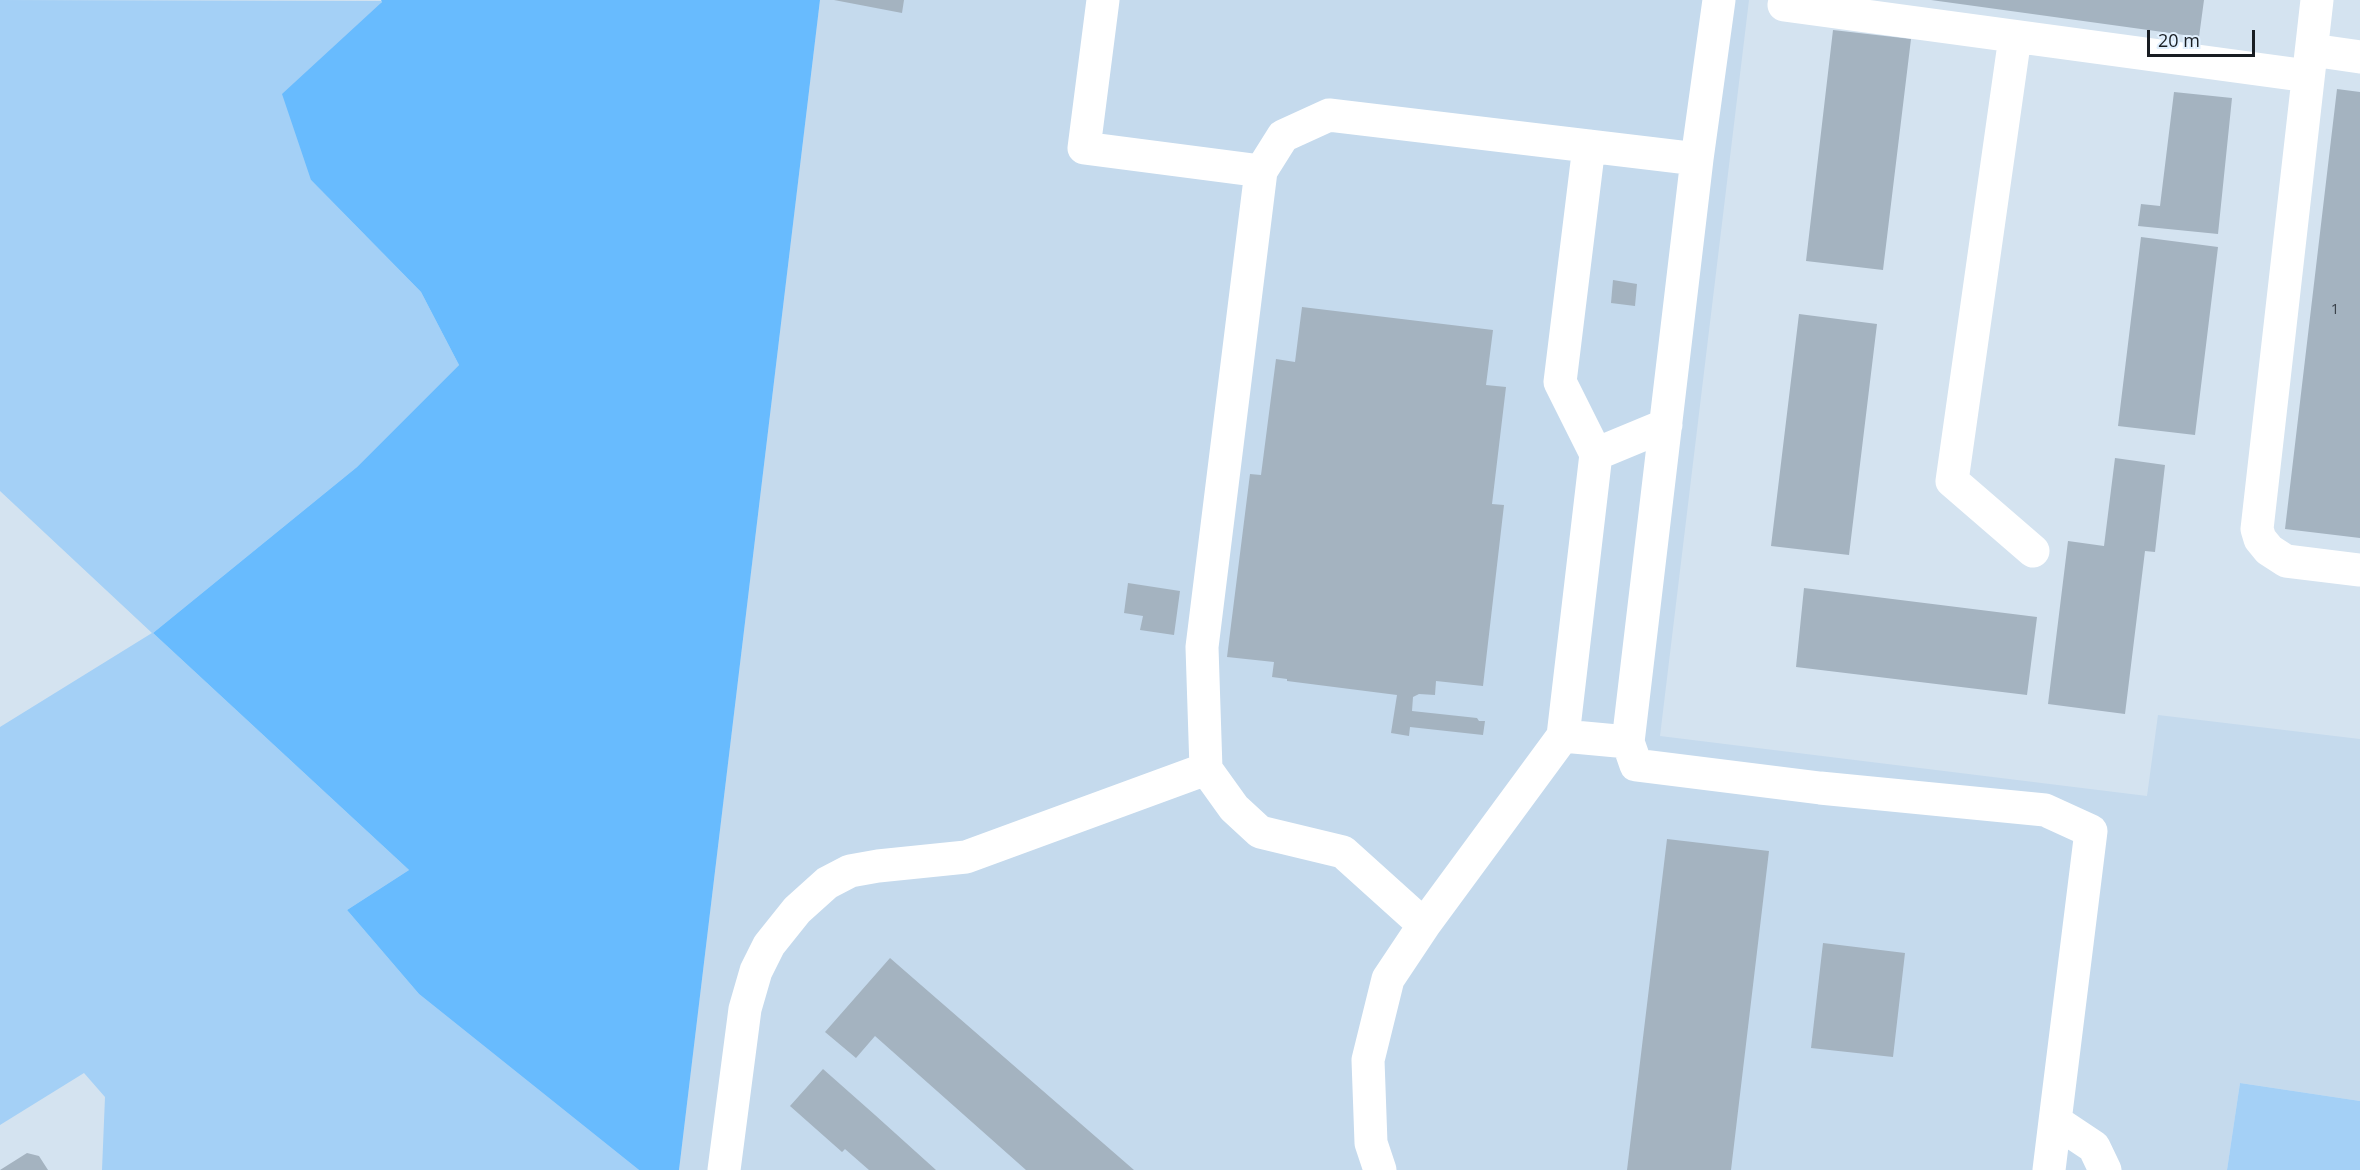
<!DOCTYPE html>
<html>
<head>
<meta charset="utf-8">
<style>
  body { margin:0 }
  #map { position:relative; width:2360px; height:1170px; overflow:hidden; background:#d4e3f0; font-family:"Open Sans",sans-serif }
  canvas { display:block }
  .scale { position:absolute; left:2147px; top:30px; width:108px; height:27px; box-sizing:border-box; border:3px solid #181d22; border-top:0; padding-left:8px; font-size:18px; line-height:21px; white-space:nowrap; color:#181d22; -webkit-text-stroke:4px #e1f0fe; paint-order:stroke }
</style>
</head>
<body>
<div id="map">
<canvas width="2360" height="1170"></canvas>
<div class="scale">20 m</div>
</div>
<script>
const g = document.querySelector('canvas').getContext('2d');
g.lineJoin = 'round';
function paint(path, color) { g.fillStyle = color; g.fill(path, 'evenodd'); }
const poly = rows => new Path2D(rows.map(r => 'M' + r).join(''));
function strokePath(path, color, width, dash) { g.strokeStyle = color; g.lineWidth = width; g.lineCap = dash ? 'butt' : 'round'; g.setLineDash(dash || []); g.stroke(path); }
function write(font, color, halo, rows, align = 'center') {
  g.font = font + ' "Open Sans",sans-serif'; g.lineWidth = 5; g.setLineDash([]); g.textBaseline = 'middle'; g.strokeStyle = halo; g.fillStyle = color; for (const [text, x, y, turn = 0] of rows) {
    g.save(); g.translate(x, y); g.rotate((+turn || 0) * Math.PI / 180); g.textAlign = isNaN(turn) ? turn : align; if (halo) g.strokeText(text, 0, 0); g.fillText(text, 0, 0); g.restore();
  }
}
paint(poly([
  [820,0,1749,0,1660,736,2147,796,2158,715,2360,739,2360,1101,2240,1083,2227,1170,679,1170]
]), '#c5daed');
paint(poly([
  [0,0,382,1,311,180,421,292,459,365,357,467,153,633,409,870,347,910,419,994,639,1170,102,1170,105,1097,84,1073,0,1125,0,727,152,633,0,491],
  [2240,1083,2360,1101,2360,1170,2227,1170]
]), '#a4d0f6');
paint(poly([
  [381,0,820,0,679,1170,639,1170,419,994,347,910,409,870,153,633,357,467,459,365,421,292,311,180,282,94,382,2]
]), '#68bbfe');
paint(poly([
  [834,0,904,0,902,13],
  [1931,0,2204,0,2199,37],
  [1833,30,1911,39,1883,270,1806,261],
  [2337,89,2360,92,2360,538,2285,529],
  [2174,92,2232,98,2218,234,2138,226,2141,204,2160,206],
  [2141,237,2218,247,2195,435,2118,426],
  [1613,280,1637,284,1635,306,1611,303],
  [1302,307,1493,330,1486,385,1506,387,1492,504,1504,505,1483,686,1436,681,1435,695,1419,694,1413,697,1412,711,1477,718,1479,721,1485,721,1483,735,1410,727,1409,736,1391,733,1397,695,1287,681,1287,679,1272,677,1274,662,1227,657,1250,474,1261,475,1276,359,1295,362],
  [1799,314,1877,324,1849,555,1771,546],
  [2115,458,2165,465,2155,552,2145,551,2125,714,2048,704,2068,541,2104,546],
  [1128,583,1180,591,1174,635,1140,630,1143,616,1124,613],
  [1804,588,2037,617,2027,695,1796,667],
  [1667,839,1769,851,1731,1170,1627,1170],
  [1823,943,1905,953,1893,1057,1811,1048],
  [890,958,921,985,1134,1170,1026,1170,875,1036,856,1058,825,1032],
  [823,1069,875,1115,936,1170,869,1170,845,1149,842,1152,790,1106],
  [27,1153,39,1156,48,1170,0,1170]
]), '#a4b3c0');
strokePath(poly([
  [1103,0,1084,148,1261,171],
  [2317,0,2257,529,2260,539,2269,550,2286,561,2360,570],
  [1784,5,2308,76],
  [2015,37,1952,481,2033,551],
  [2312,50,2360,57],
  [1596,454,1666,425],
  [1563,736,1596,454,1560,382,1589,146],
  [1628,742,1636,765,1820,788,2045,810,2091,831,2055,1121,2094,1147,2105,1170],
  [1206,769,1202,647,1261,171,1283,136,1329,115,1697,159],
  [724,1170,745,1009,756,971,769,945,797,910,827,883,850,871,878,866,966,857,1206,769,1234,808,1260,832,1343,852,1424,925],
  [1380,1170,1371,1143,1368,1060,1388,979,1424,925,1563,736,1628,742,1697,159,1719,0],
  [2049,1170,2055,1121]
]), '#fff', 33);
write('15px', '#3b424a', null, [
  ["1",2335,310]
]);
</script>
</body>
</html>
